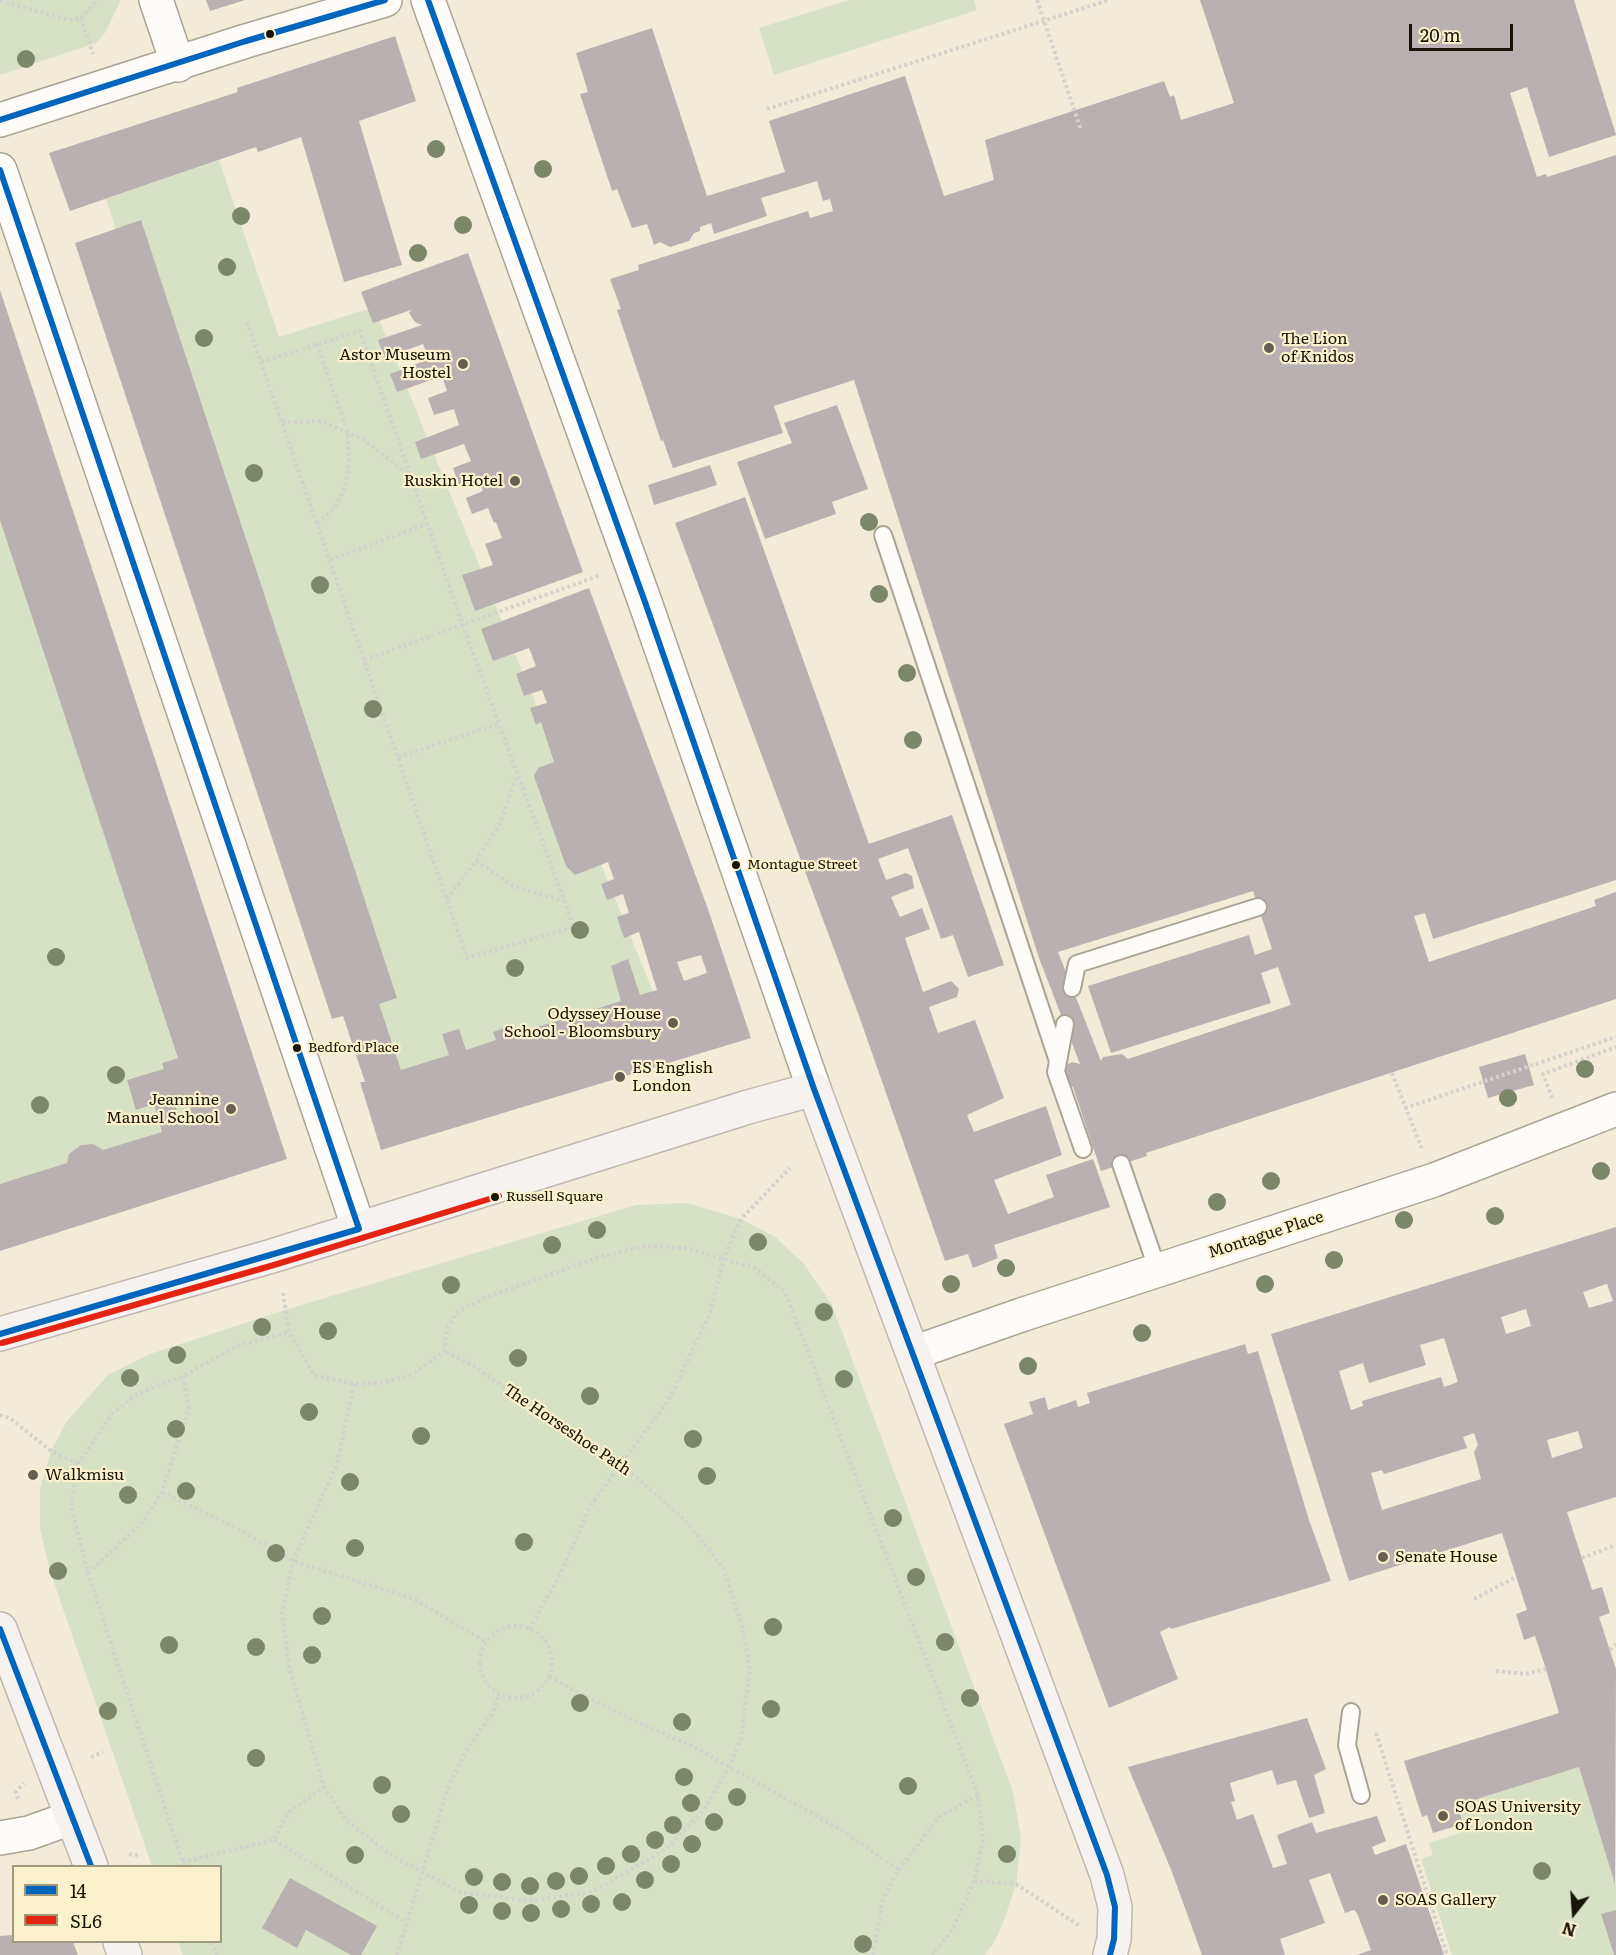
<!DOCTYPE html>
<html>
<head>
<meta charset="utf-8">
<style>
  body { margin:0 }
  #map { position:relative; width:1616px; height:1955px; overflow:hidden; background:#f2ebd8; font-family:Literata,serif }
  canvas { display:block }
  .legend { position:absolute; left:12px; top:1865px; width:210px; height:78px; box-sizing:border-box; background:#fcf1cd; border:2px solid #a1997e; margin:0; padding:8px 10px; list-style:none; font-size:18px; color:#181408 }
  .legend li { display:flex; align-items:center; gap:12px; height:30px }
  .legend b { width:30px; border:2px solid #a1997e }
  .north { position:absolute; left:1544px; top:1883px; width:60px; height:60px; -webkit-text-stroke:4px #fcf1cd; paint-order:stroke; rotate:197deg; font-size:16px; font-weight:700; line-height:24px; text-align:center; color:#181408 }
  .north::after { content:''; display:block; margin:auto; width:21px; height:27px; background:#181408; clip-path:polygon(50% 0,100% 100%,50% 72%,0 100%) }
  .scale { position:absolute; left:1409px; top:24px; width:104px; height:27px; box-sizing:border-box; border:3px solid #181408; border-top:0; padding-left:8px; font-size:18px; line-height:21px; white-space:nowrap; color:#181408; -webkit-text-stroke:4px #fcf1cd; paint-order:stroke }
</style>
</head>
<body>
<div id="map">
<canvas width="1616" height="1955"></canvas>
<ul class="legend">
<li><b style="height:8px;background:#0065bd"></b>14</li>
<li><b style="height:8px;background:#e42313"></b>SL6</li>
</ul>
<div class="north">N</div>
<div class="scale">20 m</div>
</div>
<script>
const g = document.querySelector('canvas').getContext('2d');
g.lineJoin = 'round';
function paint(path, color) { g.fillStyle = color; g.fill(path, 'evenodd'); }
const poly = rows => new Path2D(rows.map(r => 'M' + r).join(''));
function strokePath(path, color, width, dash) { g.strokeStyle = color; g.lineWidth = width; g.lineCap = dash ? 'butt' : 'round'; g.setLineDash(dash || []); g.stroke(path); }
function write(font, color, halo, rows, align = 'center') {
  g.font = font + ' Literata,serif'; g.lineWidth = 4.5; g.setLineDash([]); g.textBaseline = 'middle'; g.strokeStyle = halo; g.fillStyle = color; for (const [text, x, y, turn = 0] of rows) {
    g.save(); g.translate(x, y); g.rotate((+turn || 0) * Math.PI / 180); g.textAlign = isNaN(turn) ? turn : align; if (halo) g.strokeText(text, 0, 0); g.fillText(text, 0, 0); g.restore();
  }
}
paint(poly([
  [0,0,121,0,105,33,96,43,0,75],
  [849,0,974,0,977,10,774,75,759,28],
  [219,160,279,337,374,307,663,1016,400,1098,106,199],
  [0,436,209,1145,0,1198],
  [687,1203,741,1219,775,1237,804,1264,832,1305,1013,1792,1021,1838,1016,1884,1005,1918,994,1943,984,1955,183,1955,178,1942,220,1942,220,1866,152,1866,51,1574,40,1529,40,1489,51,1451,67,1421,108,1375,150,1354,288,1309,636,1205],
  [1579,1767,1616,1885,1616,1910,1601,1915,1614,1955,1452,1955,1421,1859,1433,1855,1429,1843,1466,1831,1458,1805]
]), '#d6e2c3');
paint(poly([
  [206,0,245,0,210,11],
  [1200,0,1574,0,1616,135,1549,157,1527,87,1510,93,1537,177,1546,174,1547,177,1616,155,1616,880,1433,939,1425,913,1414,916,1429,962,1596,906,1594,900,1616,892,1616,999,1146,1153,1147,1156,1101,1171,1073,1087,1063,1082,1064,1066,1072,1062,1080,1064,1039,958,854,380,774,406,783,433,673,468,663,440,661,441,617,310,621,309,610,279,639,270,638,265,808,211,810,218,833,211,830,199,823,201,817,181,761,198,767,216,714,234,711,223,700,227,700,231,694,233,689,241,670,247,660,242,654,245,647,224,632,228,617,189,612,191,580,94,588,92,576,53,652,28,707,196,785,172,769,121,905,76,944,196,994,180,985,140,1152,85,1164,81,1170,97,1174,95,1181,120,1234,103],
  [1253,891,1272,949,1255,955,1249,935,1088,986,1111,1053,1271,1003,1261,973,1278,967,1291,1005,1128,1059,1122,1054,1103,1057,1101,1061,1058,952],
  [395,36,416,101,359,121,402,265,344,282,301,137,258,152,256,147,70,211,49,153,238,92,237,88],
  [141,220,397,998,379,1004,401,1070,449,1055,442,1034,459,1029,466,1050,496,1040,493,1032,512,1025,515,1034,621,1001,611,966,628,959,640,995,657,990,639,932,624,938,617,917,629,913,623,894,607,900,601,884,614,879,608,862,575,875,566,866,534,776,538,768,554,762,541,722,536,725,530,708,547,703,542,690,524,696,516,674,536,666,529,648,493,661,481,629,589,588,708,909,751,1038,381,1150,360,1082,365,1082,343,1016,332,1019,75,243],
  [701,955,707,973,684,981,677,962],
  [468,253,583,572,475,611,462,575,493,565,485,544,502,538,496,522,494,523,488,508,472,514,466,498,483,491,479,480,460,487,453,468,471,461,464,444,421,459,415,442,459,425,454,409,434,415,428,398,447,391,442,376,397,392,390,374,429,359,423,344,385,358,378,340,422,325,415,322,409,313,411,310,373,323,361,292],
  [0,290,287,1159,0,1251,0,1184,67,1163,69,1154,81,1145,93,1144,103,1150,162,1132,154,1104,136,1110,127,1080,164,1069,162,1063,178,1058,0,520],
  [187,1096,194,1122,181,1125,173,1097],
  [837,405,868,489,832,502,836,514,765,539,737,462,792,443,784,423],
  [710,465,717,485,654,505,648,485],
  [745,497,869,844,952,815,1004,965,968,977,953,935,941,939,908,848,878,859,886,880,906,873,912,876,914,888,891,897,900,917,922,908,930,929,905,938,923,992,951,981,959,989,957,997,929,1007,938,1033,975,1020,1004,1098,967,1115,974,1132,1046,1106,1062,1155,994,1180,1008,1214,1054,1197,1046,1175,1093,1159,1110,1207,994,1245,998,1258,973,1268,968,1254,945,1261,859,1016,675,523],
  [1525,1054,1534,1085,1488,1098,1479,1067],
  [1616,1227,1616,1497,1567,1512,1592,1590,1602,1587,1610,1613,1599,1617,1616,1669,1615,1884,1579,1767,1458,1805,1463,1824,1433,1833,1427,1815,1422,1817,1404,1761,1559,1713,1546,1669,1535,1636,1524,1640,1516,1614,1527,1610,1502,1533,1349,1581,1271,1334],
  [1607,1284,1613,1301,1589,1308,1583,1292],
  [1526,1309,1531,1326,1506,1334,1501,1317],
  [1444,1338,1458,1382,1444,1387,1441,1377,1362,1401,1363,1406,1351,1410,1339,1371,1363,1363,1369,1383,1426,1365,1420,1345],
  [1578,1431,1583,1448,1552,1458,1547,1440],
  [1474,1433,1478,1445,1474,1452,1481,1479,1382,1510,1371,1473,1382,1470,1384,1474,1467,1448,1463,1437],
  [1245,1344,1248,1354,1258,1351,1309,1520,1331,1581,1171,1629,1170,1627,1160,1632,1178,1679,1109,1708,1004,1424,1033,1414,1029,1402,1045,1397,1048,1410,1076,1400,1078,1407,1090,1403,1087,1393],
  [1307,1718,1326,1769,1314,1775,1325,1813,1309,1818,1296,1780,1277,1785,1272,1770,1230,1783,1235,1801,1231,1802,1237,1820,1253,1814,1273,1868,1287,1864,1277,1835,1312,1822,1316,1833,1377,1816,1386,1841,1372,1847,1375,1855,1406,1844,1444,1955,1357,1955,1371,1950,1357,1913,1354,1910,1345,1913,1330,1873,1309,1880,1325,1923,1280,1939,1285,1955,1202,1955,1172,1872,1128,1767],
  [290,1878,377,1926,361,1955,351,1955,306,1930,297,1948,262,1928],
  [1616,1910,1616,1955,1614,1955,1601,1914],
  [14,1935,14,1942,73,1942,78,1955,0,1955,0,1936]
]), '#b9b0b2');
const service = poly([
  [883,535,1058,1061],
  [1072,988,1077,964,1258,907],
  [1065,1024,1056,1072,1083,1149],
  [1121,1164,1158,1271],
  [1351,1712,1347,1745,1361,1795]
]);
const minor = poly([
  [156,0,178,65]
]);
const tertiary = poly([
  [428,0,645,602,814,1089],
  [0,120,246,41,385,0],
  [0,170,359,1229]
]);
const secondary = poly([
  [913,1353,1021,1315,1434,1180,1616,1109],
  [0,1838,29,1833,71,1818]
]);
const primary = poly([
  [0,1334,272,1256,748,1107,814,1089,1107,1875,1115,1907,1114,1939,1110,1955],
  [0,1629,91,1866],
  [120,1942,125,1955]
]);
strokePath(service, '#a9a596', 20);
strokePath(minor, '#a9a596', 36);
strokePath(tertiary, '#a9a596', 36);
strokePath(secondary, '#a9a596', 36);
strokePath(primary, '#c1b7b0', 36);
strokePath(poly([
  [1037,0,1081,130],
  [0,1,69,20,81,18,98,0],
  [81,18,93,54],
  [767,109,1109,0],
  [247,322,467,958,574,927,463,626,360,331,261,362],
  [317,344,348,433,349,463,345,488,335,507,317,524],
  [282,422,321,421,363,439,409,475],
  [330,560,427,524],
  [364,660,601,575],
  [398,757,499,724],
  [476,861,513,886,564,901],
  [447,899,476,861,501,822,517,773],
  [1392,1073,1422,1149],
  [1552,1098,1543,1074,1616,1047],
  [1405,1108,1616,1037],
  [283,1293,289,1332,314,1375,354,1384,380,1383,412,1375,444,1351,447,1329,457,1312,487,1297,599,1257,645,1246,685,1248,755,1268,785,1292,978,1795,983,1839,974,1881,953,1929,932,1955],
  [354,1384,337,1464,293,1561,282,1613,289,1667,324,1787,346,1820,392,1856,460,1892,527,1901,592,1892,666,1849,703,1811,729,1767,741,1738,750,1670,742,1626,723,1567,684,1519,622,1465,561,1428,474,1366,444,1351],
  [0,1415,10,1418,51,1451,78,1464],
  [162,1492,242,1531,293,1561,414,1599,486,1642],
  [1582,1558,1616,1545],
  [88,1573,142,1523,162,1492,189,1408,183,1376],
  [1474,1599,1516,1577],
  '480 1662a36 36 0 1 1 72 0a36 36 0 1 1-72 0Z',
  [529,1629,558,1579,591,1505,668,1401,709,1316,724,1258,741,1219,790,1168],
  [1610,1650,1616,1644],
  [1496,1671,1525,1674,1546,1669],
  [549,1677,626,1717,694,1747,843,1831,899,1870],
  [1376,1733,1447,1955],
  [91,1757,103,1752],
  [18,1799,16,1792,24,1783],
  [274,1840,405,1922],
  [129,1854,141,1856],
  [182,1862,274,1840,288,1813,324,1787],
  [184,1866,88,1573,71,1506,78,1464,112,1414,137,1394,183,1376,238,1346,289,1332],
  [974,1881,1016,1884,1080,1926],
  [212,1942,217,1955],
  [397,1955,448,1788,465,1753,493,1712,499,1695],
  [873,1955,883,1898,899,1870,939,1817,978,1795]
]), '#d4d2cc', 4, [3, 3]);
strokePath(service, '#fdfcf9', 16);
strokePath(minor, '#fdfcf9', 33);
strokePath(tertiary, '#fdfcf9', 33);
strokePath(secondary, '#fdfcf9', 33);
strokePath(primary, '#f6f2f0', 33);
strokePath(poly([
  [428,0,645,602,814,1089,1107,1875,1115,1907,1114,1939,1110,1955],
  [0,120,246,41,385,0],
  [0,170,359,1229,0,1334],
  [0,1629,91,1866]
]), '#0065bd', 6);
strokePath(poly([
  [2,1343,274,1265,499,1196]
]), '#e42313', 6);
g.fillStyle = '#7c8768';
for (const [x, y] of [
  [26,59],
  [436,149],
  [543,169],
  [241,216],
  [463,225],
  [418,253],
  [227,267],
  [204,338],
  [254,473],
  [869,522],
  [320,585],
  [879,594],
  [907,673],
  [373,709],
  [913,740],
  [580,930],
  [56,957],
  [515,968],
  [1585,1069],
  [116,1075],
  [1508,1098],
  [40,1105],
  [1601,1171],
  [1271,1181],
  [1217,1202],
  [1495,1216],
  [1404,1220],
  [597,1230],
  [758,1242],
  [552,1245],
  [1334,1260],
  [1006,1268],
  [951,1284],
  [1265,1284],
  [451,1285],
  [824,1312],
  [262,1327],
  [328,1331],
  [1142,1333],
  [177,1355],
  [518,1358],
  [1028,1366],
  [130,1378],
  [844,1379],
  [590,1396],
  [309,1412],
  [176,1429],
  [421,1436],
  [693,1439],
  [707,1476],
  [350,1482],
  [186,1491],
  [128,1495],
  [893,1518],
  [524,1542],
  [355,1548],
  [276,1553],
  [58,1571],
  [916,1577],
  [322,1616],
  [773,1627],
  [945,1642],
  [169,1645],
  [256,1647],
  [312,1655],
  [970,1698],
  [580,1703],
  [771,1709],
  [108,1711],
  [682,1722],
  [256,1758],
  [684,1777],
  [382,1785],
  [908,1786],
  [737,1797],
  [691,1803],
  [401,1814],
  [714,1822],
  [673,1825],
  [655,1840],
  [692,1844],
  [631,1854],
  [1007,1854],
  [355,1855],
  [671,1864],
  [606,1866],
  [1542,1871],
  [579,1876],
  [474,1877],
  [645,1880],
  [556,1881],
  [502,1882],
  [530,1886],
  [622,1902],
  [591,1904],
  [469,1905],
  [561,1909],
  [502,1911],
  [531,1913],
  [863,1944]
]) { g.beginPath(); g.arc(x, y, 9, 0, 2 * Math.PI); g.fill(); }
for (const [x, y, r, color] of [
  [270,34,5,"#181408"],
  [1269,348,6,"#645f51"],
  [463,364,6,"#645f51"],
  [515,481,6,"#645f51"],
  [736,865,5,"#181408"],
  [673,1023,6,"#645f51"],
  [297,1048,5,"#181408"],
  [620,1077,6,"#645f51"],
  [231,1109,6,"#645f51"],
  [495,1197,5,"#181408"],
  [33,1475,6,"#645f51"],
  [1383,1557,6,"#645f51"],
  [1443,1816,6,"#645f51"],
  [1383,1900,6,"#645f51"]
]) { const dot = new Path2D(); dot.arc(x, y, r, 0, 2 * Math.PI); g.fillStyle = color; g.fill(dot); strokePath(dot, '#fcf1cd', 2); }
write('14px', '#181408', '#fcf1cd', [
  ["Montague Street",747,865],
  ["Bedford Place",308,1048],
  ["Russell Square",506,1197]
], 'left');
write('16px', '#181408', '#fcf1cd', [
  ["The Lion",1281,339],
  ["of Knidos",1281,357],
  ["Astor Museum",451,355,"right"],
  ["Hostel",451,373,"right"],
  ["Ruskin Hotel",503,481,"right"],
  ["Odyssey House",661,1014,"right"],
  ["School - Bloomsbury",661,1032,"right"],
  ["ES English",632,1068],
  ["London",632,1086],
  ["Jeannine",219,1100,"right"],
  ["Manuel School",219,1118,"right"],
  ["Walkmisu",45,1475],
  ["Senate House",1395,1557],
  ["SOAS University",1455,1807],
  ["of London",1455,1825],
  ["SOAS Gallery",1395,1900]
], 'left');
write('16px', '#181408', '#fcf1cd', [
  ["Montague Place",1266,1235,-18],
  ["The Horseshoe Path",567,1430,34]
]);
</script>
</body>
</html>
